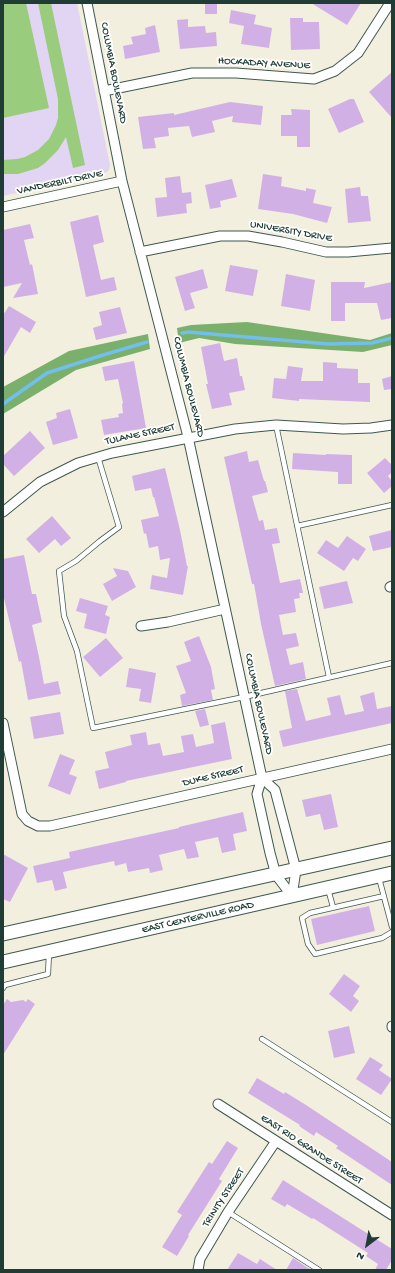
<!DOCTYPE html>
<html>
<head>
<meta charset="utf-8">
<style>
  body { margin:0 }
  #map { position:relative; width:395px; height:1273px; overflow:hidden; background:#f3efde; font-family:"Gochi Hand",sans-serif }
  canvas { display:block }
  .frame { position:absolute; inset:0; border:4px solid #1f3d34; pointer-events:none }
  .north { position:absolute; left:347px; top:1225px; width:40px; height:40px; -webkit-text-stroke:3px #fff; paint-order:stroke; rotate:212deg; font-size:11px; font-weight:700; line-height:16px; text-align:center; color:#1f3d34 }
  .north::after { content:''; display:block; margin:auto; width:14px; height:18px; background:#1f3d34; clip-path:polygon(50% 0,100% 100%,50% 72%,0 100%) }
</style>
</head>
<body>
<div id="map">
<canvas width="395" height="1273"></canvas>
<div class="frame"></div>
<div class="north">N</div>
</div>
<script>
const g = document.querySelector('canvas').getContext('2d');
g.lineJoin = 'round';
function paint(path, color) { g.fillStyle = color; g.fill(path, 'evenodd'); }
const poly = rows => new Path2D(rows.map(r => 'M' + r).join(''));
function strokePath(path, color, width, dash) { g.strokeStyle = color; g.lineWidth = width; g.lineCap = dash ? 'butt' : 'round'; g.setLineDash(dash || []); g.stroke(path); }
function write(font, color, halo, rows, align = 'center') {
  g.font = font + ' "Gochi Hand",sans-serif'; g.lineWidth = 3.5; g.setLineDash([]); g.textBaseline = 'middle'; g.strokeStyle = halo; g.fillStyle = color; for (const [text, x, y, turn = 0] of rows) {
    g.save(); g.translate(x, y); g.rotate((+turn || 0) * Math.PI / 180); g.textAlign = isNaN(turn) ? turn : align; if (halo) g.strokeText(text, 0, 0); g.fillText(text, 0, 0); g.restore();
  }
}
paint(poly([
  [3,3,77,3,110,165,109,170,105,173,3,196]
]), '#e2d4f3');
paint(poly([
  [3,3,26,3,49,108,3,118],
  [38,3,51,3,85,165,73,168,66,137,58,150,45,163,38,168,18,174,3,174,3,160,17,159,25,157,38,150,49,139,56,125,58,118,58,99]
]), '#99cc7d');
paint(poly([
  [247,322,370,340,392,333,392,345,363,352,235,344,199,338,179,343,177,328,191,325],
  [148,334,150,349,76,370,3,414,3,387,69,351]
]), '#7ab06c');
strokePath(poly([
  [182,333,188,332,328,344,372,343,392,338],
  [3,404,47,373,103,355,147,342]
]), '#72beec', 3.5);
paint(poly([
  [205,3,217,3,217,14,205,14],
  [311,3,361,3,347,25],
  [231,10,256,15,254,24,272,28,269,48,241,44,244,26,229,23],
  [290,18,303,18,303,22,319,22,320,49,291,50],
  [188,19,188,27,205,26,206,33,216,32,217,46,180,49,177,20],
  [155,25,160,52,125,59,123,46,133,44,131,37,146,34,145,28],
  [392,72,392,118,369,92],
  [350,99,354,99,364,122,339,133,328,109],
  [230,102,263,106,261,125,232,122,233,116,212,121,215,132,192,137,189,126,168,128,169,136,154,138,156,148,143,149,138,117,174,113,174,115],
  [291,109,310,110,310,147,297,147,297,136,281,136,281,115,292,115],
  [263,174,282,177,281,186,306,191,306,188,316,190,313,203,332,207,327,223,293,214,258,209],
  [180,176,182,193,191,192,192,203,186,204,187,213,157,217,155,198,167,197,165,178],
  [232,179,237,197,220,201,221,207,210,209,205,185],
  [360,187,361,196,368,196,371,221,348,223,345,189],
  [98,215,104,242,93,245,101,280,114,277,117,290,86,297,70,222],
  [30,224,34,238,24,240,30,265,32,264,38,294,13,298,22,283,3,287,3,230],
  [230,265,258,270,253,296,225,291],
  [203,269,208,288,190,293,195,308,185,311,175,277],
  [286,274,315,280,310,311,281,306],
  [331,282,365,282,364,288,392,282,392,318,381,320,377,303,345,303,345,321,331,321],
  [9,306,36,322,30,333,21,327,3,358,3,315],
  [120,307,127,333,96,340,93,328,102,325,99,312],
  [220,343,224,361,237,358,240,376,242,376,245,390,229,393,232,405,212,409,206,384,208,384,201,347],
  [134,361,146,428,104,435,101,420,119,417,118,414,123,413,122,404,123,403,118,379,105,381,102,367],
  [323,362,337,363,337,368,358,369,358,383,370,383,370,402,299,399,299,401,272,398,274,378,286,379,288,366,303,368,301,381,323,381],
  [392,376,392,389,384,390,382,379],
  [70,409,78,438,53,445,46,422,57,418,56,413],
  [30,431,45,448,14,476,3,464,3,456],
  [247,451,249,462,258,460,264,481,265,481,268,492,252,496,259,521,263,520,265,530,277,528,280,543,272,544,280,583,300,579,303,593,299,593,300,598,294,599,296,612,279,615,283,635,296,633,299,646,286,649,290,665,303,662,306,679,275,686,261,624,254,584,252,584,224,457],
  [293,453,326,455,326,454,352,455,352,484,338,484,338,472,292,469],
  [385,458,392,465,392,472,388,476,392,481,392,486,384,493,367,473],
  [165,468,180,530,187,566,188,566,183,595,150,589,152,575,167,578,170,558,160,560,158,546,149,548,146,533,144,534,141,520,159,516,154,497,153,497,151,488,135,491,132,476],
  [52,516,71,538,61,546,55,539,39,553,26,539],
  [392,530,392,547,373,551,369,536],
  [347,536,366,549,358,561,353,558,344,571,317,553,326,540,338,548],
  [24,555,32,594,36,594,42,622,32,625,39,657,44,684,58,681,61,694,28,700,21,661,19,662,3,594,3,559],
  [113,568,128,571,136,587,112,601,103,584,117,576],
  [347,581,353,603,324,609,319,587],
  [80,598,108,606,105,615,110,617,106,634,84,628,87,614,76,611],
  [199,636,211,667,215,689,211,690,213,700,182,706,180,695,186,693,176,666,191,661,184,642],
  [106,638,123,658,100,677,83,657],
  [129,668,156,673,151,703,139,701,141,689,126,687],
  [297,689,306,721,331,715,327,698,340,695,345,715,364,711,360,696,374,692,377,709,392,706,392,723,283,747,279,731,292,728,285,691],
  [205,709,209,725,200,727,195,711],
  [60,712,64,734,34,739,30,717],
  [225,722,232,759,126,781,126,782,99,789,95,771,109,768,105,752,132,745,130,735,146,732,148,745,160,743,163,756,184,752,181,736,193,734,196,747,214,743,211,725],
  [60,754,75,760,69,774,77,777,70,795,48,786],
  [331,794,338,827,324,830,320,814,306,817,302,800],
  [243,812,247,831,233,834,236,850,222,853,218,837,195,842,199,857,187,859,184,849,159,855,163,870,150,873,149,868,128,872,126,863,115,866,114,861,63,872,67,888,55,891,52,880,37,883,33,866,70,858,69,852,179,828,179,827],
  [3,854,28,868,10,902,3,899],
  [369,906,375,931,317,945,311,919],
  [344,974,360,986,353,996,359,1001,351,1012,329,994],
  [7,999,11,1002,23,1000,26,1002,28,999,35,1004,3,1055,3,1005],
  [349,1026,355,1053,334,1058,328,1031],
  [370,1057,383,1065,379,1070,392,1079,381,1095,356,1079],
  [257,1078,284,1094,285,1092,306,1105,392,1162,392,1185,336,1148,338,1146,316,1132,314,1136,299,1126,300,1125,248,1093],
  [227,1141,238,1148,219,1179,222,1181,188,1235,189,1236,177,1256,162,1247,182,1215,177,1212,209,1162,212,1164],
  [283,1180,392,1249,392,1260,386,1270,375,1270,378,1264,366,1256,368,1253,313,1218,312,1219,287,1204,285,1207,271,1199],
  [238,1253,257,1264,260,1259,277,1270,227,1270],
  [293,1258,311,1270,286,1270]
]), '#d1b1e5');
const lane = poly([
  [276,425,329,677],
  [98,457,119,527,100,541,76,561,59,571,64,616,77,651,93,728,244,697,392,663],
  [297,526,392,505],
  [379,878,392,927],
  [328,889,333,907],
  [384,896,310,913,302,918,308,944,315,954,382,938,392,932],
  [3,988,5,985,48,974,49,953],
  [262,1039,392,1122],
  [228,1212,319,1270]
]);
const street = poly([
  [87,3,122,181,188,437,262,778],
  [104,91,192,73,236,73,314,79,335,71,358,53,390,3],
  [3,207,122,181],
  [140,252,220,236,248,236,282,242,326,252,348,252,392,248],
  [3,512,40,482,78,463,112,453,235,429,276,425,343,429,371,428,392,425],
  [390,587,392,586],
  [141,626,168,622,225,609],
  [3,723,22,814,28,821,38,826,50,826,392,749],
  [262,778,275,790,295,866,296,870,292,896,276,875,270,853,257,794,262,778],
  [392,1026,392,1027],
  [218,1104,392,1215],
  [198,1270,200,1259,228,1212,276,1141]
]);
const secondary = poly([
  [3,934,392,848],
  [3,962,392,873]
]);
strokePath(lane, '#3f584e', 6);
strokePath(street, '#3f584e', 11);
strokePath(secondary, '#3f584e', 15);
strokePath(lane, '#fff', 4.5);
strokePath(street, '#fff', 9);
strokePath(secondary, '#fff', 13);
write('11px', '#1f3d34', '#fff', [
  ["HOCKADAY AVENUE",264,64,3],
  ["COLUMBIA BOULEVARD",113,73,79],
  ["VANDERBILT DRIVE",60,183,-12],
  ["UNIVERSITY DRIVE",291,232,10],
  ["COLUMBIA BOULEVARD",188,387,76],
  ["TULANE STREET",140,435,-12],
  ["COLUMBIA BOULEVARD",258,704,78],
  ["DUKE STREET",213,777,-13],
  ["EAST CENTERVILLE ROAD",198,918,-13],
  ["EAST RIO GRANDE STREET",311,1150,33],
  ["TRINITY STREET",224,1198,-57]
]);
</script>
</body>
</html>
